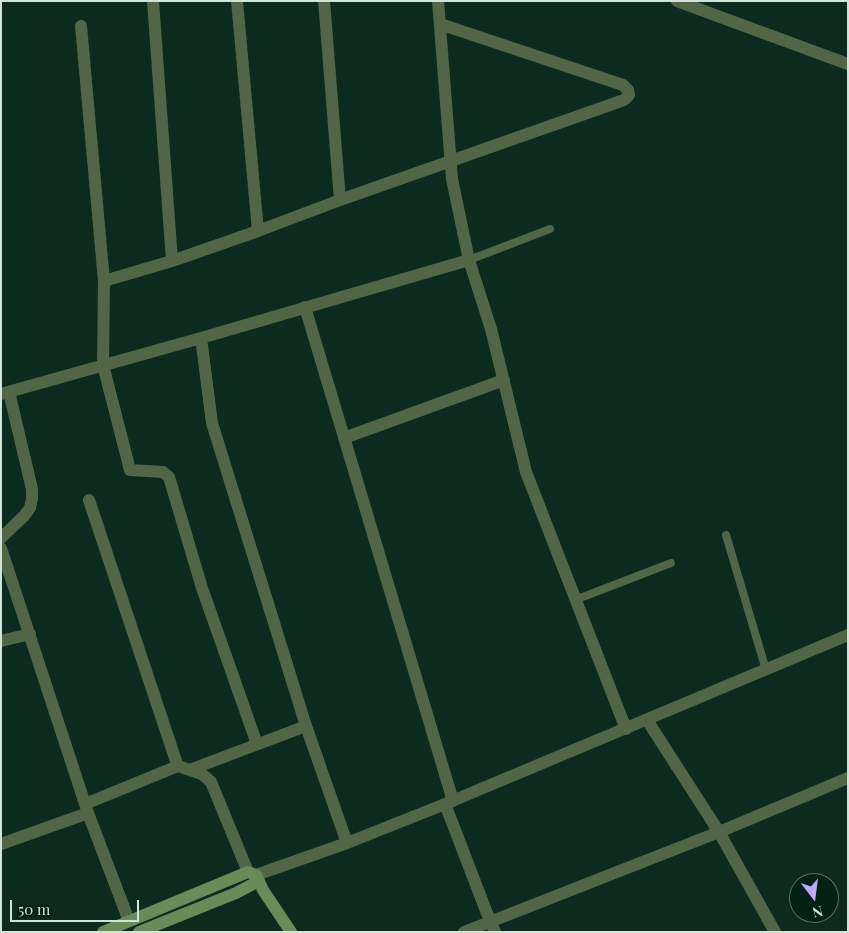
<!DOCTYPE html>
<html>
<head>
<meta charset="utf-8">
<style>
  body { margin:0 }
  #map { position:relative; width:849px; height:933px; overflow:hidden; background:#0c2b1e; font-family:"Playfair Display",serif }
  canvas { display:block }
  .frame { position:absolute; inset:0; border:2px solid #d2e3da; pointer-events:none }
  .north { position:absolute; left:789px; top:873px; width:50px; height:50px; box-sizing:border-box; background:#022115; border:1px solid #556f64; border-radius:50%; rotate:165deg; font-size:14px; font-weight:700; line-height:20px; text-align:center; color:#d2e3da }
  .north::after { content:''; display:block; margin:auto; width:18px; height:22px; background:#c0a8f4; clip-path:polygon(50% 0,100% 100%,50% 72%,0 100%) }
  .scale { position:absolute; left:10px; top:900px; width:129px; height:22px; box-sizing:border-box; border:2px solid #d2e3da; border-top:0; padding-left:6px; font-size:15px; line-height:18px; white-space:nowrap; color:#d2e3da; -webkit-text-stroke:4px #022115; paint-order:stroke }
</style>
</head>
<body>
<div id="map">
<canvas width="849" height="933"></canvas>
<div class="frame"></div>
<div class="north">N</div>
<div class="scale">50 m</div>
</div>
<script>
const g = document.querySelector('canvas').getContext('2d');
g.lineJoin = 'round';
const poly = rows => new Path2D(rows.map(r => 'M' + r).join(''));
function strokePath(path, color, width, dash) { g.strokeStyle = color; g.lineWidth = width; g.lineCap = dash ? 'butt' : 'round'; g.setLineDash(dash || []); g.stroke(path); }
strokePath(poly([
  [469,260,550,229],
  [726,535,766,670],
  [575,600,671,563]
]), '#516646', 8);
strokePath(poly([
  [153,1,172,261],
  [237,1,258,231],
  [324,1,340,200],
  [438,1,452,179,469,260,491,329,526,472,626,729],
  [677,1,848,64],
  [81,26,104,281,103,365,130,470,163,472,169,477,202,588,257,744],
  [104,281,172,261,258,231,340,200,624,100,629,95,628,90,623,85,440,24],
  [305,307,453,801],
  [201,338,212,423,306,726,347,843],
  [1,394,201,338,469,260],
  [344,438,504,380],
  [89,500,176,761,178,766,202,774,211,782,248,872],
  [1,538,24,516,30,508,32,499,32,489,9,392],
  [1,548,88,813,129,921],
  [1,641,30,634],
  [647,720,719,832,775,932],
  [192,769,306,726],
  [85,804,178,766],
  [445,804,490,921,495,932],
  [1,844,88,813],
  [256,875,347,843,445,804,848,635],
  [464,932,719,832,848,778]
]), '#516646', 12);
strokePath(poly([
  [103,932,248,872,256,875,263,890,291,932],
  [139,932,236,893,255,883,256,875]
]), '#698b58', 12);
</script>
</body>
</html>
